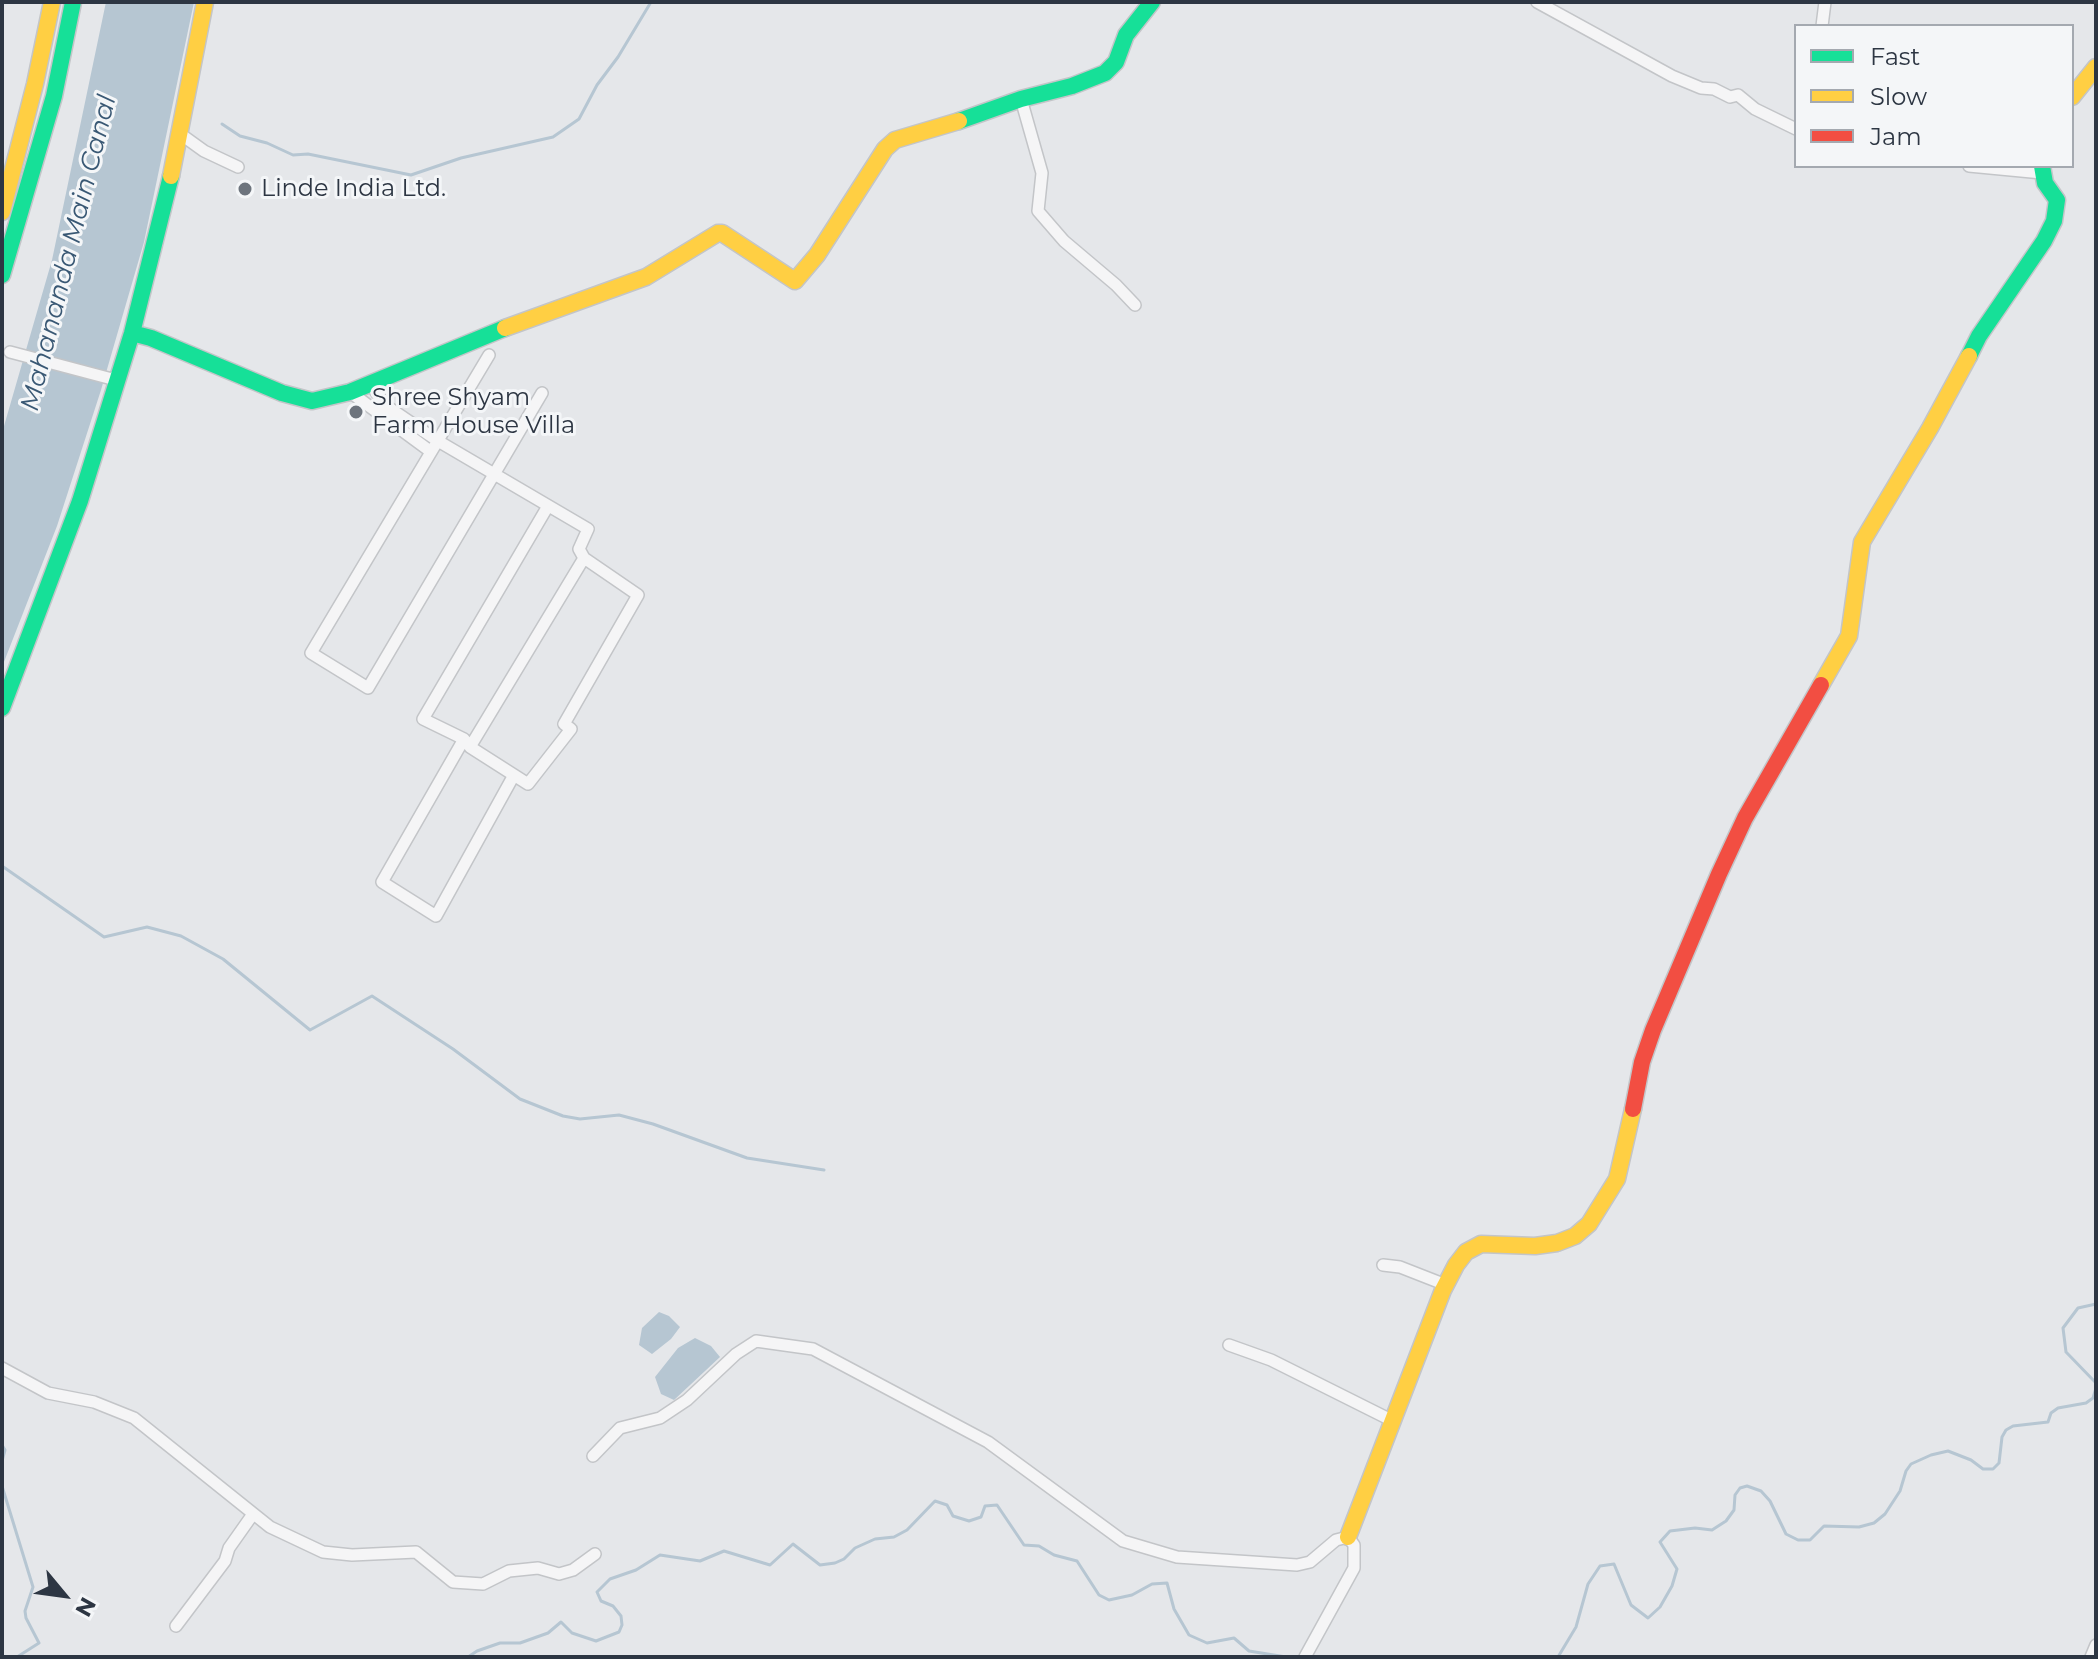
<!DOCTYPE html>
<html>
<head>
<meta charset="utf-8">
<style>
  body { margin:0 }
  #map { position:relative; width:2098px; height:1659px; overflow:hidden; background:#e5e7ea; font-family:Montserrat,sans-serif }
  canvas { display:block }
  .frame { position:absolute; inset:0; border:4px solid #2d3643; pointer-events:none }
  .legend { position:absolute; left:1794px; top:24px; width:280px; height:144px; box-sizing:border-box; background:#f4f6f8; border:2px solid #a4a9b0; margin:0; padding:10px 14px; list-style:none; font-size:24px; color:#2d3643 }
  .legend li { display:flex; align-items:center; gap:16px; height:40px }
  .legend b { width:40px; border:2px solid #a4a9b0 }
  .north { position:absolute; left:24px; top:1555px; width:80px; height:80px; -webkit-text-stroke:6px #f4f6f8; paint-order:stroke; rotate:119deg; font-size:22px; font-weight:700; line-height:32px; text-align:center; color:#2d3643 }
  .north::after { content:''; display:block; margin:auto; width:28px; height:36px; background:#2d3643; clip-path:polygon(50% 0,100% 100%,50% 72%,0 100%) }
</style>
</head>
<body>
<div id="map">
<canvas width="2098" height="1659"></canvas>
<div class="frame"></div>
<ul class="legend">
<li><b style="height:10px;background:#16e098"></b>Fast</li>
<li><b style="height:10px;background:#ffcf43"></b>Slow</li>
<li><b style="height:10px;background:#f24e42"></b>Jam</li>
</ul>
<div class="north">N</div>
</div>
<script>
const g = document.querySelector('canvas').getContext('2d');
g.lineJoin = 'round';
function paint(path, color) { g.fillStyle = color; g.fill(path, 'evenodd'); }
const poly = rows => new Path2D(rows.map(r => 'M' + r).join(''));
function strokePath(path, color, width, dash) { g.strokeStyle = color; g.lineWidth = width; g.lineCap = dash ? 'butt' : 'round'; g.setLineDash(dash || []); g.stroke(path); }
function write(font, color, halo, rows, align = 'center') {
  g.font = font + ' Montserrat,sans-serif'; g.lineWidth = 6; g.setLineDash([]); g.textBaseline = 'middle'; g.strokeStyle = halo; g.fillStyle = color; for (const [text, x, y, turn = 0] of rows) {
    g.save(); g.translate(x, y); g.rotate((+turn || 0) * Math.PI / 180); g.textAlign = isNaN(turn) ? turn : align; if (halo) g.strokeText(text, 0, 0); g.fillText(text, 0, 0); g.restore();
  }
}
paint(poly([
  [106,2,194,2,144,242,101,390,57,526,2,667,2,433,52,260],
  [659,1312,669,1316,680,1327,671,1339,652,1354,639,1345,642,1328],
  [695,1338,711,1346,720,1357,674,1400,661,1394,655,1377,678,1348]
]), '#b6c6d2');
strokePath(poly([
  [222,124,240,136,267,143,293,155,308,154,411,175,461,158,553,137,579,119,597,85,618,57,651,2],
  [2,866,104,937,147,927,181,936,223,959,310,1030,372,996,453,1049,520,1099,563,1116,580,1119,619,1115,653,1124,747,1158,824,1170],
  [2096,1304,2078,1308,2063,1328,2066,1352,2096,1383],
  [2,1445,5,1450,2,1461],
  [2,1486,33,1587,25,1611,26,1618,39,1643,17,1657],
  [161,1657,194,1657],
  [468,1657,477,1651,500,1643,520,1643,548,1633,561,1622,572,1633,596,1641,619,1632,622,1625,621,1616,613,1606,601,1601,597,1592,610,1579,636,1570,660,1555,700,1561,724,1551,770,1565,793,1544,820,1565,835,1563,844,1559,855,1548,875,1539,894,1537,907,1530,935,1501,947,1505,953,1516,969,1521,981,1517,985,1506,997,1505,1024,1545,1039,1546,1054,1555,1077,1561,1099,1595,1109,1600,1132,1595,1152,1584,1167,1583,1174,1609,1189,1635,1207,1643,1234,1638,1249,1651,1286,1657],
  [1558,1657,1576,1627,1588,1584,1600,1566,1614,1564,1631,1605,1648,1618,1660,1607,1672,1586,1677,1569,1660,1542,1670,1531,1695,1528,1712,1530,1726,1521,1734,1510,1735,1495,1740,1488,1747,1486,1761,1491,1770,1501,1786,1534,1798,1540,1810,1540,1824,1526,1859,1527,1874,1523,1885,1514,1900,1491,1906,1471,1911,1464,1931,1455,1948,1451,1971,1460,1983,1469,1993,1469,1999,1463,2002,1437,2006,1430,2013,1426,2048,1422,2051,1413,2058,1408,2086,1403,2093,1398,2096,1388]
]), '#b6c6d2', 3);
const street = poly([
  [1537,2,1672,76,1701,88,1714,89,1730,97,1738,95,1755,109,1796,129],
  [1822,26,1825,2],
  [1021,99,1042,173,1038,211,1064,241,1116,285,1135,305],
  [179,133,204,151,238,167],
  [1969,166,2042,173],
  [10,352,112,379,118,374],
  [489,355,311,653,368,688,542,393],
  [370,383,385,405,438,441,588,529,579,549,584,558,470,747],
  [350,392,430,451],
  [548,506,423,719,464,739,470,747,528,784,571,729,564,724,638,595,584,558],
  [464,739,382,882,436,916,514,775],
  [1383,1265,1400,1267,1446,1285],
  [1229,1345,1271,1360,1393,1421],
  [2,1368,48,1393,94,1402,134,1418,270,1527,323,1552,352,1555,416,1552,453,1582,483,1584,509,1571,538,1568,559,1574,573,1570,595,1554],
  [593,1456,620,1428,660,1418,687,1400,736,1354,756,1341,813,1349,988,1442,1123,1541,1177,1557,1297,1565,1310,1562,1336,1540,1348,1537,1354,1545,1354,1568,1305,1657],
  [176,1626,225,1561,229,1548,253,1514],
  [2091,1657,2096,1645]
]);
const fast = poly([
  [959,121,1021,99,1072,86,1105,73,1116,62,1126,35,1152,2],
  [2,275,54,96,73,2],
  [132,333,151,338,282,393,312,401,350,392,505,328],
  [1969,356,1979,336,2044,241,2054,221,2057,200,2045,183,2042,166],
  [2,708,80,501,132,333,171,176]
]);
const slow = poly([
  [2072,97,2096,67],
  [171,176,205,2],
  [2,212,35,84,52,2],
  [505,328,646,277,718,233,722,233,795,281,817,255,885,149,895,140,959,121],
  [1821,685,1849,636,1862,542,1930,428,1969,356],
  [1348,1537,1443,1290,1456,1265,1466,1252,1481,1244,1535,1246,1557,1243,1575,1236,1589,1224,1617,1179,1633,1109]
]);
const jam = poly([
  [1633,1109,1642,1062,1653,1030,1719,874,1745,818,1821,685]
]);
strokePath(street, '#c3c5c8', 14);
strokePath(fast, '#c3c5c8', 19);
strokePath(slow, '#c3c5c8', 19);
strokePath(jam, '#c3c5c8', 19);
strokePath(street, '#f5f5f6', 11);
strokePath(fast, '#16e098', 16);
strokePath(slow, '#ffcf43', 16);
strokePath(jam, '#f24e42', 16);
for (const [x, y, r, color] of [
  [245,189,8,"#6d747d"],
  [356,412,8,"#6d747d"]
]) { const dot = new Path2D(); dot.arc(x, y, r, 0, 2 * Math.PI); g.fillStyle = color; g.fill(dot); strokePath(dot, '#f4f6f8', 3); }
write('24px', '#2d3643', '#f4f6f8', [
  ["Linde India Ltd.",261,189],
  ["Shree Shyam",372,398],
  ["Farm House Villa",372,426]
], 'left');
write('italic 26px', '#395874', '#f4f6f8', [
  ["Mahananda Main Canal",69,253,-76]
]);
</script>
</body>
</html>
